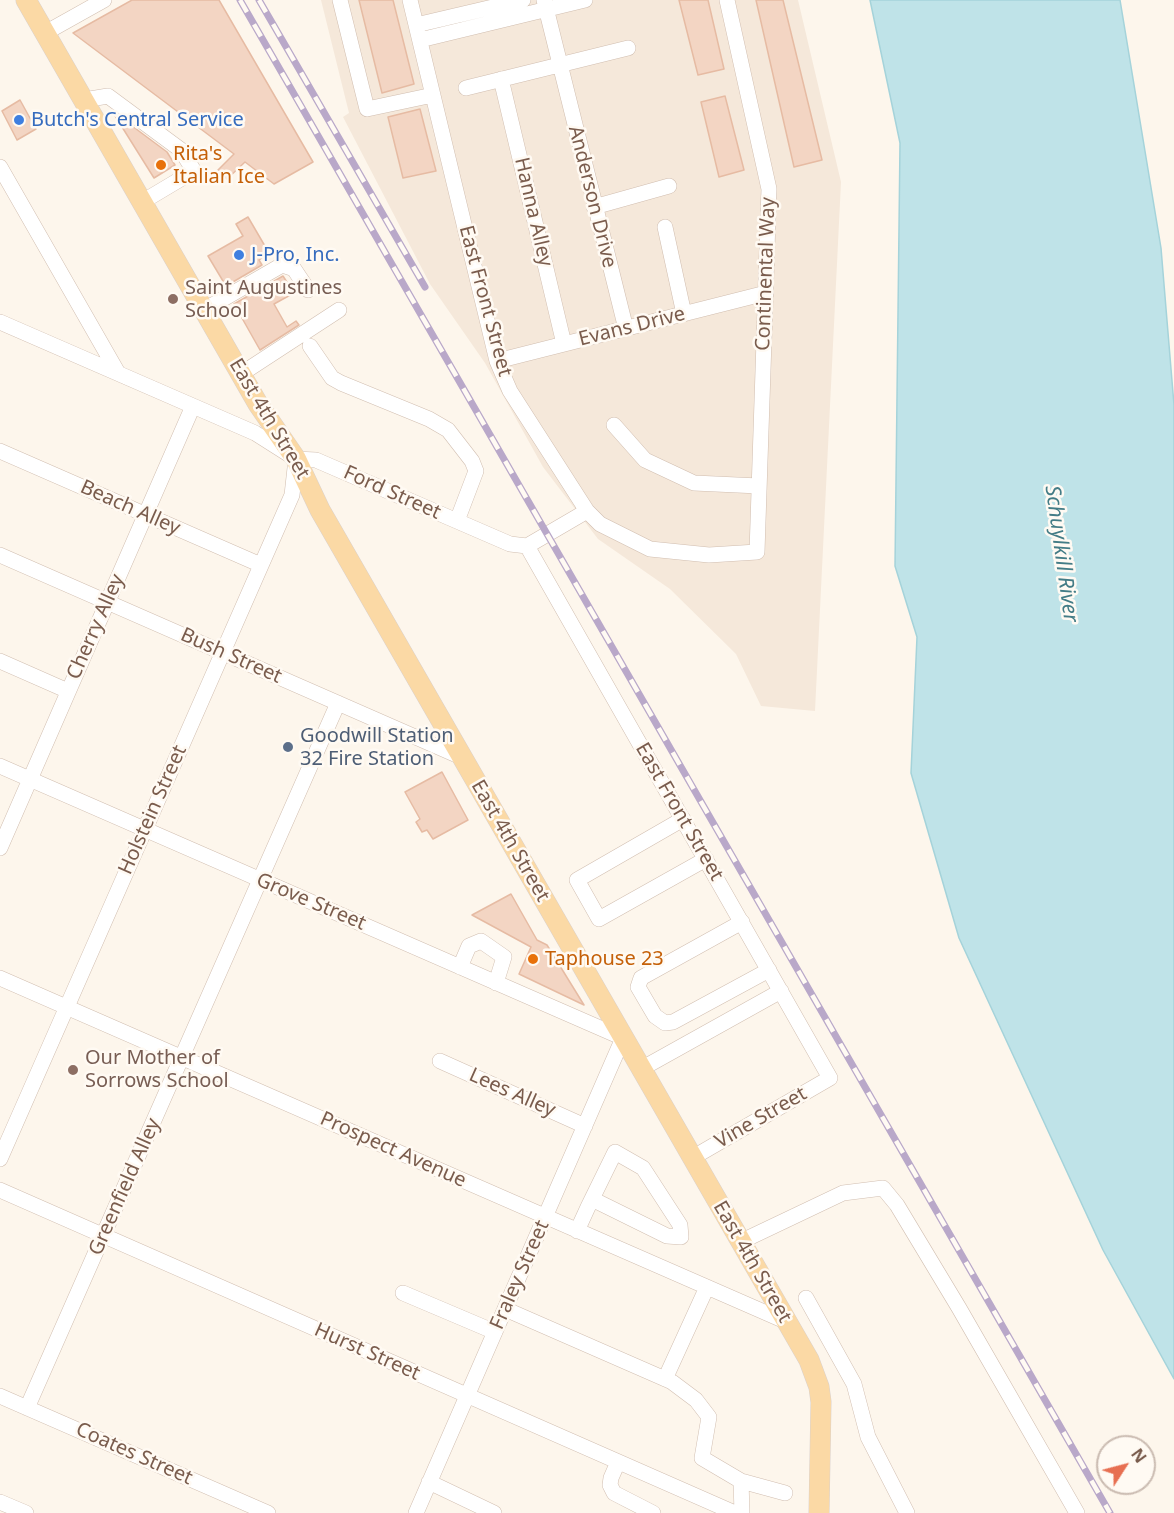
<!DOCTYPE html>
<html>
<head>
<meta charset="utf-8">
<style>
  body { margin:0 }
  #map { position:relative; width:1174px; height:1513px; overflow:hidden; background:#fdf6ec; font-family:"Noto Sans",sans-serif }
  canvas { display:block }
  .north { position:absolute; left:1096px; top:1435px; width:60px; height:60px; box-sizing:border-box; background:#fffaf3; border:2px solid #cabbb1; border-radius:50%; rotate:54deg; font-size:16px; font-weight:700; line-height:24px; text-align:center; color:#7a5c4d }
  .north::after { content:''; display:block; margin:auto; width:21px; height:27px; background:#e76f51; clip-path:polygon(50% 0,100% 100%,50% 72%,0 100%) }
</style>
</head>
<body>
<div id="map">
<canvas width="1174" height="1513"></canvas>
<div class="north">N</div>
</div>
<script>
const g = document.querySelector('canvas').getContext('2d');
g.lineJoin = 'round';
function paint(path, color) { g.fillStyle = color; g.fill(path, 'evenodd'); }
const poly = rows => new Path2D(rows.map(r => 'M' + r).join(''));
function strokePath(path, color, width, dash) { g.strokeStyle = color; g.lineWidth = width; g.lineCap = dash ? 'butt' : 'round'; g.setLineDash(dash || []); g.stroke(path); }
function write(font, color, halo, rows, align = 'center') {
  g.font = font + ' "Noto Sans",sans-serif'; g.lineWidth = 5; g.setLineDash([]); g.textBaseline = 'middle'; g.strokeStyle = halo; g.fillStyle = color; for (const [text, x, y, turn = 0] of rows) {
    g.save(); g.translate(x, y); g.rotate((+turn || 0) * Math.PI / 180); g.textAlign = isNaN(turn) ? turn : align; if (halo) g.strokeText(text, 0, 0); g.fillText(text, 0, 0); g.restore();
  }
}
paint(poly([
  [321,0,798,0,841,182,815,711,761,706,736,654,670,589,598,539,543,467,485,363,430,284,343,117,349,113]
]), '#f5e8da');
const water = poly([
  [870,0,1120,0,1161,248,1174,405,1174,1379,1103,1250,959,938,911,773,917,637,895,566,900,143,870,0]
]);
paint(water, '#bfe3e8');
strokePath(water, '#a5d3da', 1.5);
const building = poly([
  [132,0,219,0,313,162,274,184,245,162,227,179,218,170,234,154,73,33,132,0],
  [359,0,393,0,414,84,382,93,359,0],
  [679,0,708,0,724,69,698,75,679,0],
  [756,0,783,0,822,160,794,167,756,0],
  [725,96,744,170,719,177,701,102,725,96],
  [20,100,36,129,17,140,2,111,20,100],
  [420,109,436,171,403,178,388,117,420,109],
  [112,111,167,152,175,165,154,178,112,111],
  [248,217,269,253,259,260,262,265,226,286,208,256,243,236,236,224,248,217],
  [283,276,294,293,274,304,287,327,296,321,299,325,260,350,234,304,283,276],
  [442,772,468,820,433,839,427,830,422,832,416,822,420,819,405,792,442,772],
  [511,894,537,940,547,945,584,1005,519,974,531,947,472,915,511,894]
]);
paint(building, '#f3d5c3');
strokePath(building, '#e6bba3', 1.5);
const minor = poly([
  [340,0,367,109,433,95],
  [410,0,497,361,510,391,587,511,600,524,650,549,709,555,757,552,769,189,727,0],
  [544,0,626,329],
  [416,25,523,0],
  [45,33,104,0],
  [420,40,585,0],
  [501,79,564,344],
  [466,88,628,48],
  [84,100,108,96,181,150,194,171,142,202],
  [0,167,118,373],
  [594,207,669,186],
  [665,227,684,314],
  [204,310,282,265,294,269,308,290],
  [0,322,255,433,296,459,316,460,510,544,527,546,587,511],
  [310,346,332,378,341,383,429,419,448,430,472,461,476,471,457,521],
  [497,361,766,293],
  [241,374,339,310],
  [614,425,645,460,694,483,759,486],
  [0,451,261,565],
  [527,546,830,1078,692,1158],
  [0,555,461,757],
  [0,661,68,691],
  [0,766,623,1038,416,1513],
  [683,819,577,880,599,919,706,859],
  [0,848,193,406],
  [742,922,641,978,638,987,655,1016,665,1023,673,1022,769,970],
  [460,967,469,946,481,941,504,957,496,983],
  [0,978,787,1322],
  [440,1061,585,1126],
  [641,1069,781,991],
  [0,1159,292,495,296,459],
  [0,1190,735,1513],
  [577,1231,588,1207,615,1152,643,1168,680,1225,681,1237,667,1236,592,1199],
  [740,1242,843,1193,883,1188,897,1205,959,1308,1077,1513],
  [403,1293,495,1332],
  [806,1298,854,1384,868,1437,907,1513],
  [505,1309,672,1382,696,1400,709,1417,702,1458,741,1481,742,1513],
  [665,1379,707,1287],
  [0,1396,268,1513],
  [27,1408,338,703],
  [618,1462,611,1478,610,1485,614,1493,653,1513],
  [741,1481,785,1493],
  [429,1482,494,1513],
  [0,1502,26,1513]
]);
const major = poly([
  [26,0,258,404,296,459,320,510,809,1360,819,1387,821,1402,819,1513]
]);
strokePath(minor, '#d1beb0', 16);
strokePath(major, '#dad1cd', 21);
strokePath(minor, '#fff', 15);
strokePath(major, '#fbd9a5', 20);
const rail = poly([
  [240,0,1110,1513],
  [259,0,425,287]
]);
strokePath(rail, '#b9a8c9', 7);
strokePath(rail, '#fffaf3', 4.5, [14]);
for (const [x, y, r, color] of [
  [19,120,6,"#3f7fe0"],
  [161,165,6,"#e8710a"],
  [239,255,6,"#3f7fe0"],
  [173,299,6,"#8d6e63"],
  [288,747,6,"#5c6f8a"],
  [533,959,6,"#e8710a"],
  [73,1070,6,"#8d6e63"]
]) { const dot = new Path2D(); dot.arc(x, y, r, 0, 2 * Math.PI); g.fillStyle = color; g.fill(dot); strokePath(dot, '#fffaf3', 2); }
write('20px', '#366cbe', '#fffaf3', [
  ["Butch's Central Service",31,120],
  ["J-Pro, Inc.",251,255]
], 'left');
write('20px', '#c56008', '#fffaf3', [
  ["Rita's",173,154],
  ["Italian Ice",173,177],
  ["Taphouse 23",545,959]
], 'left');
write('20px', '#7a5c4d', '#fffaf3', [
  ["Anderson Drive",592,197,76],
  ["Hanna Alley",533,212,77],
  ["Continental Way",766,274,-88],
  ["East Front Street",485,301,75],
  ["Evans Drive",632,327,-14],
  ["East 4th Street",269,419,59],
  ["Ford Street",392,493,24],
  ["Beach Alley",130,508,24],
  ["Cherry Alley",96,627,-66],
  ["Bush Street",231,656,24],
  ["Holstein Street",153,810,-66],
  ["East Front Street",679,812,60],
  ["East 4th Street",510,841,60],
  ["Grove Street",311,902,23],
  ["Lees Alley",512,1093,24],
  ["Vine Street",761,1118,-30],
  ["Prospect Avenue",393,1150,24],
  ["Greenfield Alley",125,1187,-66],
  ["East 4th Street",752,1262,60],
  ["Fraley Street",520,1275,-66],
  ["Hurst Street",367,1352,24],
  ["Coates Street",134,1454,24]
]);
write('20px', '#785e54', '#fffaf3', [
  ["Saint Augustines",185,288],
  ["School",185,311],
  ["Our Mother of",85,1058],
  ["Sorrows School",85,1081]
], 'left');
write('20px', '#4e5e75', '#fffaf3', [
  ["Goodwill Station",300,736],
  ["32 Fire Station",300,759]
], 'left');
write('italic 21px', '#437c86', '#fffaf3', [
  ["Schuylkill River",1061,554,82]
]);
</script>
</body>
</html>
